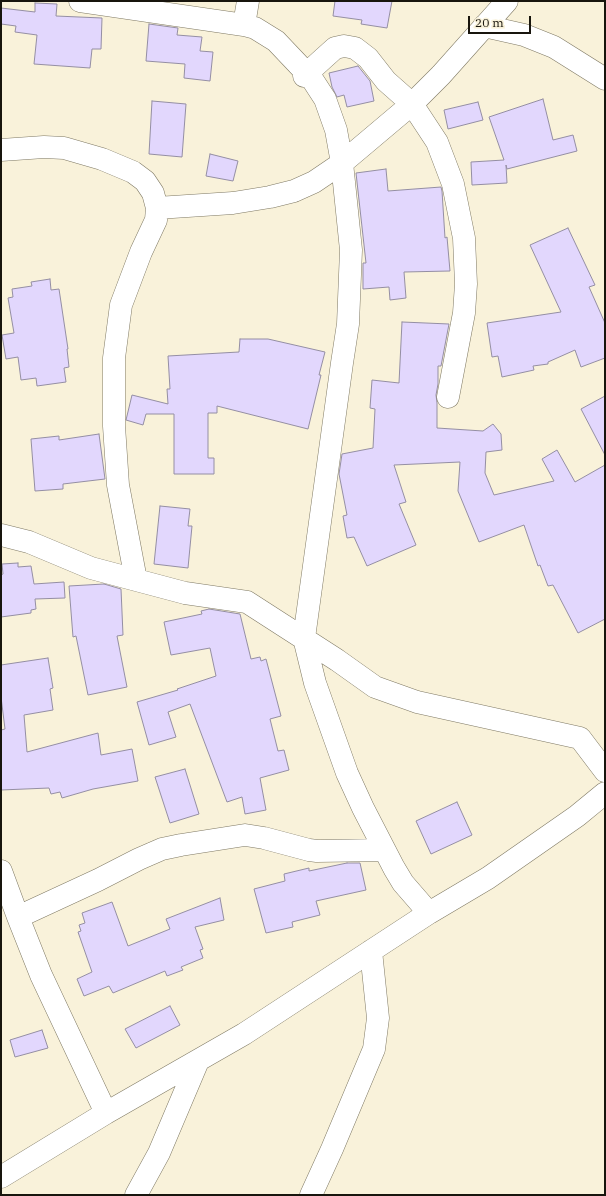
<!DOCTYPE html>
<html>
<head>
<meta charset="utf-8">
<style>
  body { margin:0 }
  #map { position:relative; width:606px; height:1196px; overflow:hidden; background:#f9f2da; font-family:"IBM Plex Serif",serif }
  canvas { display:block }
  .frame { position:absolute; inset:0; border:2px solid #18150d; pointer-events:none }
  .scale { position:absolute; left:468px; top:16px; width:63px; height:18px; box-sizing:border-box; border:2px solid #18150d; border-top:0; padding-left:5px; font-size:12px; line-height:14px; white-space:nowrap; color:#18150d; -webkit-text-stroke:3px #f9f2da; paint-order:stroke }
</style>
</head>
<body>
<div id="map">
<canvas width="606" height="1196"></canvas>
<div class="frame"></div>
<div class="scale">20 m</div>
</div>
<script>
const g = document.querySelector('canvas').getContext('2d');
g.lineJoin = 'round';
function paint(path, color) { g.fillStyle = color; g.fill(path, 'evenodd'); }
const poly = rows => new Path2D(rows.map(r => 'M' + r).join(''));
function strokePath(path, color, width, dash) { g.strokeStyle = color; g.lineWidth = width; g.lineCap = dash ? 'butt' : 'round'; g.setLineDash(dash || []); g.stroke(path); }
const building = poly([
  [335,1,392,1,387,28,361,24,362,20,333,16,335,1],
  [35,3,57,4,56,16,102,18,101,49,92,49,90,68,34,64,37,35,15,32,16,26,1,24,1,8,35,12,35,3],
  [149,24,178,28,177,35,202,37,200,51,213,52,210,81,184,78,185,64,146,61,149,24],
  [358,66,370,81,374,101,347,107,344,95,337,97,332,87,329,73,358,66],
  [543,99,553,140,573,135,577,151,507,169,506,165,507,183,472,185,471,162,504,160,489,117,543,99],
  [152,101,186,104,182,157,149,154,152,101],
  [478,102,483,120,448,129,444,110,478,102],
  [210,154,238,161,233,181,206,176,210,154],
  [386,169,388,191,441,187,442,191,445,238,447,237,450,271,404,272,406,298,390,300,389,287,363,289,363,263,366,263,356,173,386,169],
  [568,228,595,285,589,287,605,323,605,358,581,367,575,350,548,362,548,364,533,366,534,370,502,377,498,356,492,357,487,323,561,312,530,245,568,228],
  [50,279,51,290,59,289,68,349,67,349,69,367,64,368,66,382,37,386,36,378,21,380,18,357,6,359,2,335,14,333,8,298,13,297,12,289,32,286,31,282,50,279],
  [402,322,449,324,441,366,438,366,438,384,436,395,437,403,437,428,483,431,493,424,501,434,502,450,486,452,485,473,494,495,554,481,542,459,557,450,575,482,605,465,605,619,578,633,553,585,548,586,540,565,538,566,524,525,479,542,458,491,460,462,394,465,406,502,399,504,416,545,367,566,354,537,347,538,343,516,347,515,339,474,342,454,373,448,375,409,370,408,372,380,399,383,402,322],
  [240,339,268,339,325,352,319,375,321,375,308,429,217,406,217,413,208,413,208,458,214,458,214,474,174,474,174,414,146,414,143,425,126,420,132,395,168,404,167,389,170,389,168,356,239,352,240,339],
  [605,396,605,455,581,409,605,396],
  [99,434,105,479,63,484,63,489,35,491,31,439,59,436,59,440,99,434],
  [160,506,190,509,188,526,192,526,188,568,154,564,160,506],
  [18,563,18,567,31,566,34,584,64,582,65,598,35,599,36,609,31,610,31,613,1,617,1,575,3,574,2,564,18,563],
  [104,584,121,589,123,635,117,636,127,687,88,695,76,636,73,637,69,586,104,584],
  [209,609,240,614,251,659,260,657,261,661,266,659,281,716,270,719,278,751,284,750,289,770,260,778,266,810,245,814,242,797,227,802,190,704,168,712,176,737,149,745,137,702,178,690,177,689,216,676,210,648,171,655,164,622,202,614,201,611,209,609],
  [48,658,53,688,50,689,53,710,24,715,27,752,98,733,101,755,132,749,138,781,93,789,62,798,60,792,51,794,49,788,1,790,1,730,5,729,1,697,1,665,48,658],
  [185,769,199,814,170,823,155,777,185,769],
  [457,802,472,835,431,854,416,821,457,802],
  [347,863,360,863,366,890,316,901,320,915,292,922,293,927,266,933,254,889,285,881,284,874,309,868,309,871,347,863],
  [220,898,224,920,195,927,203,949,200,950,203,958,181,967,183,970,167,976,165,971,113,993,109,986,84,996,77,979,92,972,78,932,81,931,79,925,85,923,82,913,112,902,128,946,170,929,166,919,220,898],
  [170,1006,180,1025,136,1048,125,1029,170,1006],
  [42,1030,48,1048,15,1057,10,1040,42,1030]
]);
paint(building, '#e2d7fd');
strokePath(building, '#948ea3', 1);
const minor = poly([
  [80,1,244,25,255,28,276,41,312,79,325,99,336,130,342,163,351,250,348,324,342,363,304,638,315,683,347,773,363,808,394,868,403,883,429,913],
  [244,25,248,1],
  [484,26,524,35,554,47,605,79],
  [304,76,335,48,344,46,355,48,368,58,386,81,412,104,437,142,453,184,464,238,466,284,464,313,448,397],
  [1,150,44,147,64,148,102,159,133,172,145,181,153,193,157,208,156,220,141,252,121,305,114,358,114,426,118,485,136,580],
  [157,208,233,203,270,197,294,191,314,182,342,163,412,104,441,75,507,1],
  [1,535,29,542,91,568,185,593,247,602,337,660,375,687,417,702,580,738,605,771],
  [1,871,18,917,41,975,106,1113],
  [18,917,98,880,139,859,162,849,181,845,245,835,264,838,309,850,317,851,383,850],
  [1,1177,106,1113,244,1034,429,913,488,878,577,816,605,793],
  [136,1195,159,1153,198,1061],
  [311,1195,332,1149,374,1049,378,1018,371,951]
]);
strokePath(minor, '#7f7964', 23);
strokePath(minor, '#fff', 22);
</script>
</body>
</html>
